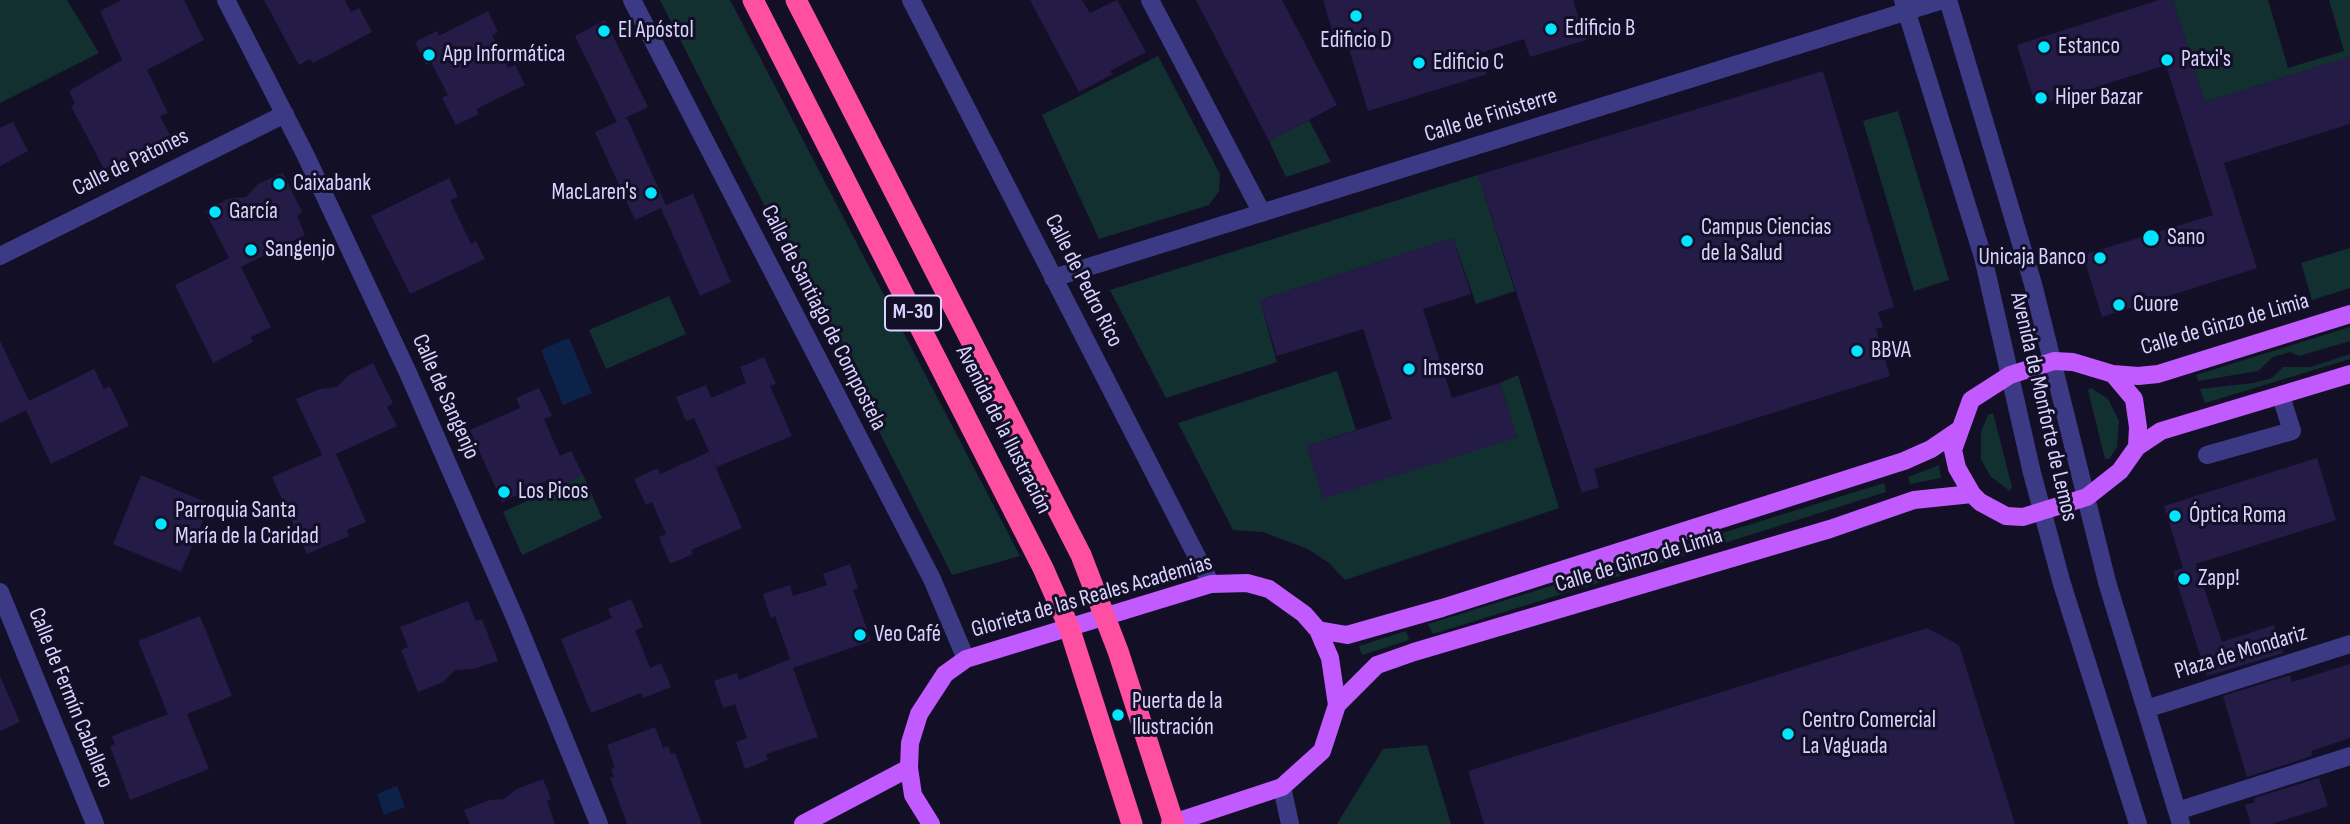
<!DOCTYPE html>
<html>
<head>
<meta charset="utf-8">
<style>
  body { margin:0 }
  canvas { display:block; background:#130f26 }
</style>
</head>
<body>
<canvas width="2350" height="824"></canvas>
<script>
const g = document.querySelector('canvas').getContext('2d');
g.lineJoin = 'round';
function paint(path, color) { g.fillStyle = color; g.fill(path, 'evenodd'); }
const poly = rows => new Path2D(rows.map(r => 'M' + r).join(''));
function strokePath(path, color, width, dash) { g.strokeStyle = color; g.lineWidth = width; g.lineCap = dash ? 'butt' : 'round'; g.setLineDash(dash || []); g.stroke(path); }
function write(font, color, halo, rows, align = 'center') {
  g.font = font + ' "Sofia Sans Condensed",sans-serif'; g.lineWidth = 6; g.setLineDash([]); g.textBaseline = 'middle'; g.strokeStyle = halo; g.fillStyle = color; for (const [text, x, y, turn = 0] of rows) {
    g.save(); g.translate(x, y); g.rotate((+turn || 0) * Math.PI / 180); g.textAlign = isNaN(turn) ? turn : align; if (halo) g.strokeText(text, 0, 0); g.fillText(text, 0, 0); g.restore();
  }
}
paint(poly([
  [0,0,67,0,99,53,0,103],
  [660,0,730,0,1020,556,952,575],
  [2173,0,2268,0,2288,68,2344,51,2329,0,2350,0,2350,57,2205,102],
  [1158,56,1220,174,1219,191,1209,205,1099,239,1042,115],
  [1898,111,1949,280,1914,291,1863,121],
  [1309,120,1331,162,1286,177,1269,141],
  [1478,175,1515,291,1476,304,1453,238,1260,300,1277,362,1166,398,1110,290],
  [2350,248,2350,288,2312,300,2301,263],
  [669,296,686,334,606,369,589,330],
  [2350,327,2350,341,2299,356,2290,352,2273,357,2258,371,2198,381,2196,375],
  [2350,354,2350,359,2205,403,2200,389,2254,383,2272,378,2283,367,2311,367],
  [1337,371,1356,430,1307,446,1323,498,1517,437,1500,383,1518,375,1559,508,1345,580,1329,563,1308,549,1263,532,1233,530,1178,423],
  [2091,388,2108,399,2119,421,2117,447,2109,459,2105,459,2088,390],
  [1993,413,2012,487,2010,491,1990,476,1981,459,1981,432,1988,415],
  [1939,465,1941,478,1910,484,1908,477],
  [583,475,602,518,522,555,503,512],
  [1884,483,1886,492,1588,586,1433,634,1428,624],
  [1406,631,1409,640,1362,655,1359,646],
  [1427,745,1451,824,1337,824,1383,749]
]), '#12302f');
paint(poly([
  [569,338,592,393,563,405,541,350],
  [397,786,405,807,384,815,377,794]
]), '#0c2248');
paint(poly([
  [122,0,184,0,204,40,147,70,168,113,160,116,170,135,104,169,71,106,75,104,69,91,122,60,100,11],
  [264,0,345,0,351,12,359,8,372,32,313,63,310,59,299,65],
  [1030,0,1082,0,1090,13,1117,0,1146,52,1110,71,1113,74,1079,92],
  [1196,0,1282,0,1337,105,1269,141],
  [1323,0,1573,0,1586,40,1530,57,1524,39,1480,53,1487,74,1368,111,1343,29,1333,33],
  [2159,0,2173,0,2205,102,2350,57,2350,124,2224,163,2257,268,2102,317,2083,255,2213,215,2166,65,2036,106,2017,45],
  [488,11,498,32,492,35,508,68,515,65,525,85,476,109,479,114,456,125,442,98,448,95,431,62,426,65,415,42,437,31,439,36],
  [605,20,648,107,623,119,627,118,666,205,693,194,731,282,700,296,661,208,635,220,595,132,617,122,575,36],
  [1823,71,1894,307,1878,312,1883,327,1876,329,1890,376,1594,469,1599,487,1582,493,1478,175],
  [13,122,28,151,0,166,0,128],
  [283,173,302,212,297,216,305,235,241,267,271,327,251,337,253,342,213,363,175,285,229,258,205,211,228,199,246,197,258,184],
  [449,178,458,197,450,200,471,244,476,241,485,259,410,294,371,216],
  [1453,238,1471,294,1423,309,1452,398,1500,383,1517,437,1323,499,1307,446,1392,419,1363,329,1277,356,1260,300],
  [0,341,29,401,94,369,104,389,110,386,129,426,51,464,26,410,0,423],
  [764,357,776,384,770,386,792,436,716,467,694,418,686,421,676,397,706,385,711,398,746,383,740,367],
  [373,363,393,403,387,407,397,426,336,454,366,522,347,530,349,536,307,554,272,477,322,455,296,399,320,389,337,387,349,375],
  [539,388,552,416,544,419,560,456,571,451,583,475,555,488,551,479,502,502,470,430,520,408,516,398],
  [709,452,742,528,691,550,693,554,670,564,659,537,666,534,652,502,646,505,634,479,658,468,660,474],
  [2317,458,2336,520,2183,568,2164,506],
  [141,475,210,504,181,572,113,544],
  [850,564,858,588,853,590,871,641,793,668,818,737,766,754,768,760,745,769,736,742,747,738,735,704,723,708,714,681,737,673,739,680,790,659,775,616,771,618,763,594,790,585,793,596,827,585,823,574],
  [2196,564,2222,642,2274,625,2283,653,2207,676,2173,571],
  [631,599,643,627,635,630,650,668,661,663,671,687,643,698,641,693,591,713,561,639,612,618,608,609],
  [468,601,476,621,482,619,498,661,473,669,455,670,443,682,418,692,401,650,408,647,400,627],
  [200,616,232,696,187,714,209,769,130,800,110,746,115,744,112,736,168,714,138,641],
  [1927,628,1959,645,2015,824,1484,824,1468,771],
  [2350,664,2350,738,2311,751,2312,756,2247,777,2223,696,2290,675,2292,682],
  [0,676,20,722,0,731],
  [655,727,663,748,668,746,671,754,675,753,702,824,627,824,610,778,614,777,611,769,615,768,607,745],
  [2319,778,2328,806,2272,824,2251,824,2245,805,2255,802,2254,798],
  [543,779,551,799,547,801,555,824,470,824,464,810,490,800,504,799,517,789]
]), '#241b47');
strokePath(poly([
  [226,0,305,154,409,375,515,618,599,824],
  [632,0,932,579,966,659],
  [911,0,1211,584],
  [1150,0,1262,213],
  [1903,0,1983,257,2032,473,2062,584,2138,824],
  [1948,0,2033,284,2107,582,2181,824],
  [0,256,285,114],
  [1053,278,1943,0],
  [2207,455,2292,431,2281,396],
  [0,592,95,824],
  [2146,709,2350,644],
  [1282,787,1290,824],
  [2177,811,2350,756]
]), '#3d3a85', 18);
strokePath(poly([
  [2350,314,2158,374,2138,376,2113,374,2073,362,2054,361,2010,375,1971,400,1953,450,1957,468,1972,494,1980,502,2006,516,2023,517,2087,497,2120,471,2137,447,2161,431,2350,374],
  [2113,374,2134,399,2138,427,2137,447],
  [1318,630,1347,635,1442,608,1904,461,1931,449,1959,430],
  [1337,705,1377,665,1414,652,1830,529,1914,500,1972,494],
  [803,824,909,768],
  [931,824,913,795,909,768,910,743,919,714,945,674,966,659,1211,584,1247,583,1269,589,1304,614,1318,630,1330,658,1337,705,1322,751,1282,787,1170,824]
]), '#c25bff', 18);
strokePath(poly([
  [753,0,1043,568,1069,627,1132,824],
  [796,0,1081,555,1118,651,1174,824]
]), '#ff4fa3', 21);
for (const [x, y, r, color] of [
  [1356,16,7,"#00e5ff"],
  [1551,29,7,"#00e5ff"],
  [604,31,7,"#00e5ff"],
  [2044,47,7,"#00e5ff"],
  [429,55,7,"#00e5ff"],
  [2167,60,7,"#00e5ff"],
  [1419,63,7,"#00e5ff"],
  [2041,98,7,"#00e5ff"],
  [279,184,7,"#00e5ff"],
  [651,193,7,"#00e5ff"],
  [215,212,7,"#00e5ff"],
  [2151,238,9,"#00e5ff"],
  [1687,241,7,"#00e5ff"],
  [251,250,7,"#00e5ff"],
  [2100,258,7,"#00e5ff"],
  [2119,305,7,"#00e5ff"],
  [1857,351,7,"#00e5ff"],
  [1409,369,7,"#00e5ff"],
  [504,492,7,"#00e5ff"],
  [2175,516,7,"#00e5ff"],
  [161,524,7,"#00e5ff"],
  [2184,579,7,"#00e5ff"],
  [860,635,7,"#00e5ff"],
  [1118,715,7,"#00e5ff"],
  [1788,734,7,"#00e5ff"]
]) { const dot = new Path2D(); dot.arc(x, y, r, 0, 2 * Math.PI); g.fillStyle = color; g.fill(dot); strokePath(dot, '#130f26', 2.5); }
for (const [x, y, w] of [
  [913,313,56]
]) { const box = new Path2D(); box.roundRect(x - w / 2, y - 17.5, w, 35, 5); g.fillStyle = '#130f26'; g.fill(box); strokePath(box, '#d9d4ff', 2); }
write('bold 21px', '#d9d4ff', null, [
  ["M-30",913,313]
]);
write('23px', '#d9d4ff', '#130f26', [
  ["Edificio B",1565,29],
  ["El Apóstol",618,31],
  ["Edificio D",1356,41,"center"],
  ["Estanco",2058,47],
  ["App Informática",443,55],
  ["Patxi's",2181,60],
  ["Edificio C",1433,63],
  ["Hiper Bazar",2055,98],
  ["Caixabank",293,184],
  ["MacLaren's",637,193,"right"],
  ["García",229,212],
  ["Campus Ciencias",1701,228],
  ["de la Salud",1701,254],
  ["Sano",2167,238],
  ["Sangenjo",265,250],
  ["Unicaja Banco",2086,258,"right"],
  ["Cuore",2133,305],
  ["BBVA",1871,351],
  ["Imserso",1423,369],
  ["Los Picos",518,492],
  ["Parroquia Santa",175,511],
  ["María de la Caridad",175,537],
  ["Óptica Roma",2189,516],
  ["Zapp!",2198,579],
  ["Veo Café",874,635],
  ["Puerta de la",1132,702],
  ["Ilustración",1132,728],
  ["Centro Comercial",1802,721],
  ["La Vaguada",1802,747]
], 'left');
write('23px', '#d9d4ff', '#130f26', [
  ["Calle de Finisterre",1491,116,-17],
  ["Calle de Patones",131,163,-26],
  ["Calle de Pedro Rico",1083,281,63],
  ["Calle de Santiago de Compostela",823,318,63],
  ["Calle de Ginzo de Limia",2225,325,-16],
  ["Calle de Sangenjo",445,397,66],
  ["Avenida de Monforte de Lemos",2043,407,77],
  ["Avenida de la Ilustración",1003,430,63],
  ["Calle de Ginzo de Limia",1639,561,-17],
  ["Glorieta de las Reales Academias",1092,597,-16],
  ["Plaza de Mondariz",2241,653,-17],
  ["Calle de Fermín Caballero",70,698,68]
]);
</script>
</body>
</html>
